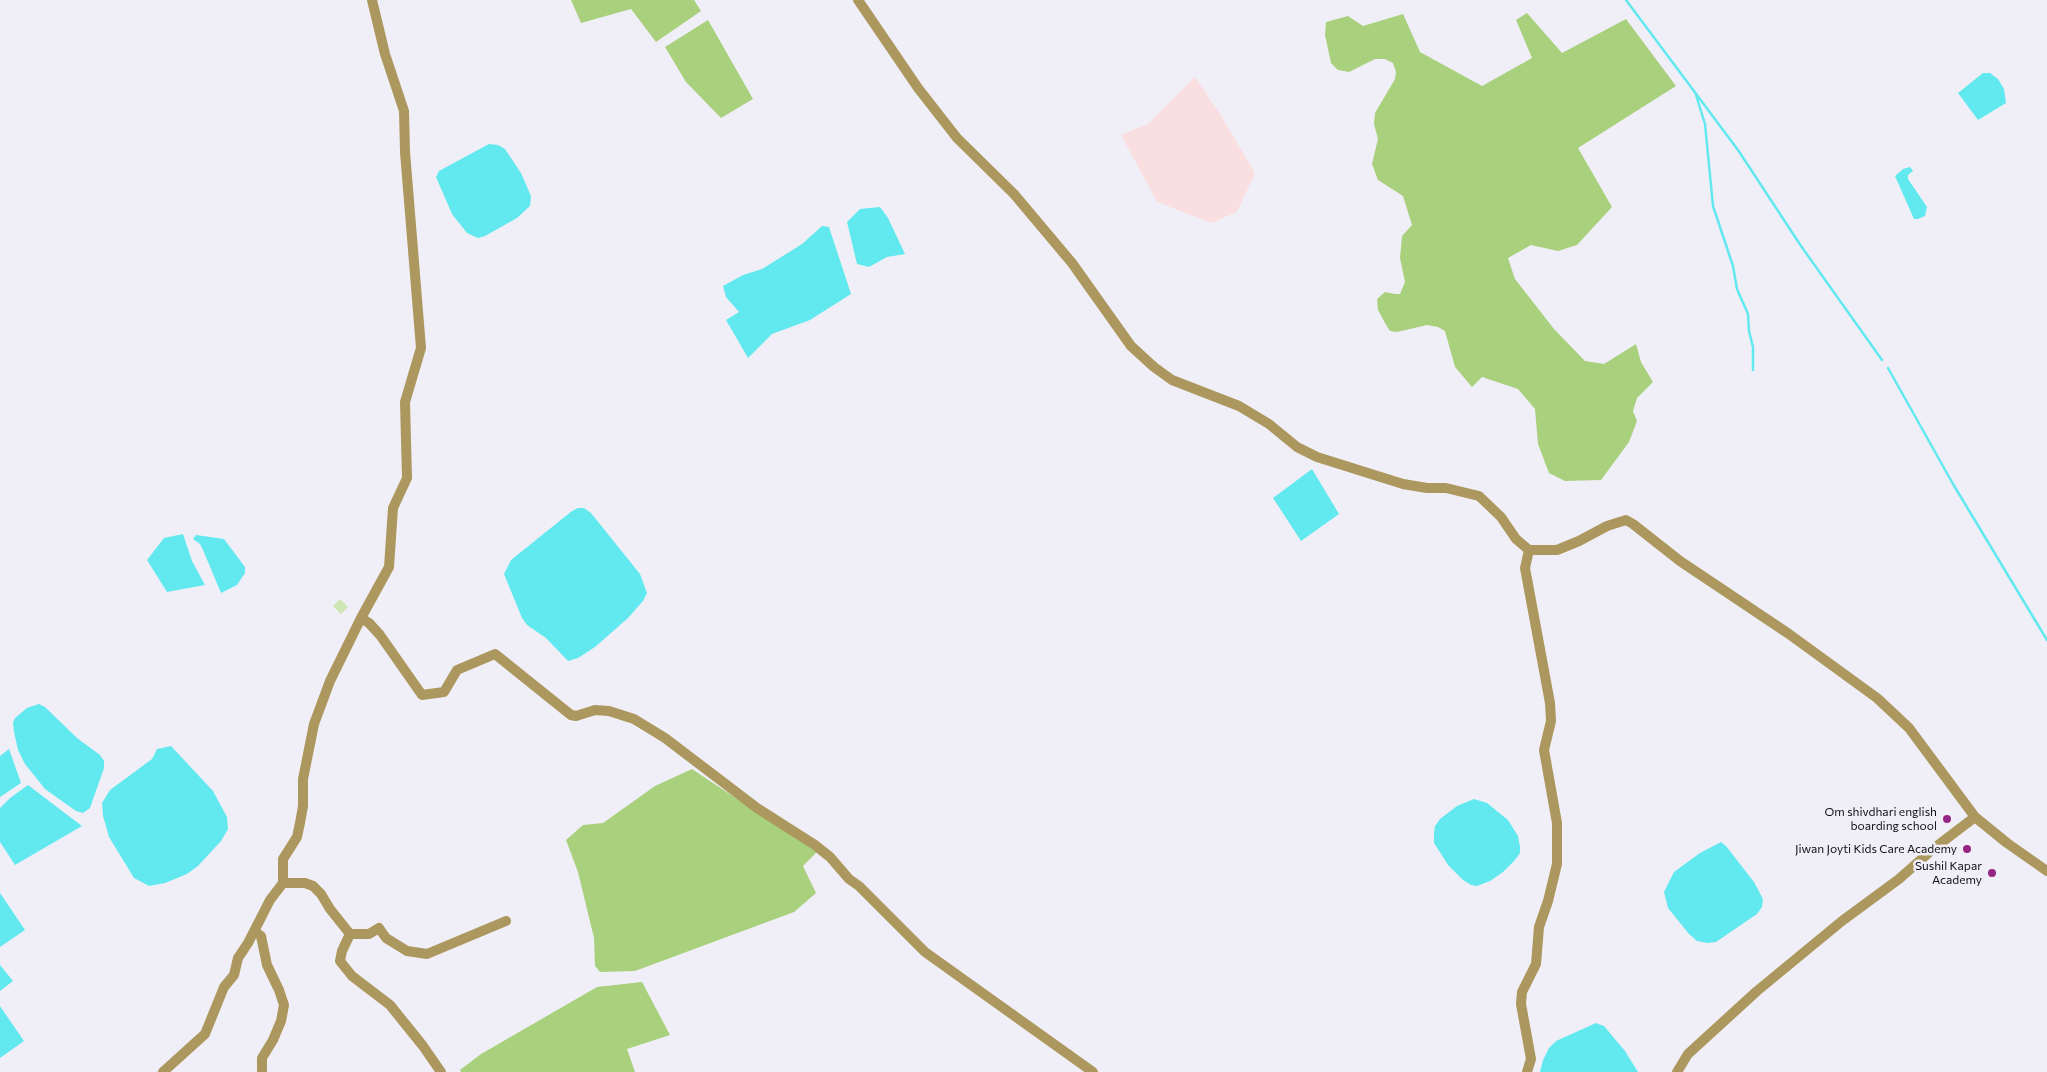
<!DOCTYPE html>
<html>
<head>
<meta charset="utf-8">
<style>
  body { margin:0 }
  canvas { display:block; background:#f0eff7 }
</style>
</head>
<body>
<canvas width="2047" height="1072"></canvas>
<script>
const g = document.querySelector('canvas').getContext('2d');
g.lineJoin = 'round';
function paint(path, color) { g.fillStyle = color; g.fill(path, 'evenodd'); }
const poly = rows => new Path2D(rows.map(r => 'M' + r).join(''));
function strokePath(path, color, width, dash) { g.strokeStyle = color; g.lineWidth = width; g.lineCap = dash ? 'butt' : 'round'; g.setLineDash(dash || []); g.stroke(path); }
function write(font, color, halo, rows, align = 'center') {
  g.font = font + ' Commissioner,sans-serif'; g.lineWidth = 5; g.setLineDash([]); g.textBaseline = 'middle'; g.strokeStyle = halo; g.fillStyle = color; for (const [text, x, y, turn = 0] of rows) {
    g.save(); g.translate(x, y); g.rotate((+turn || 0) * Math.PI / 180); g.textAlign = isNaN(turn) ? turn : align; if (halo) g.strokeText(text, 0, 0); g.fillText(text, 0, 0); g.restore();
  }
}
paint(poly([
  [1195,77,1220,114,1255,173,1237,212,1211,223,1157,202,1121,135,1148,124]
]), '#fadfe1');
paint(poly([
  [340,599,348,607,341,614,333,606]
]), '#cde6b4');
paint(poly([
  [571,0,694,0,701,11,656,42,631,9,581,23],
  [1527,13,1562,53,1626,19,1676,86,1578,148,1612,207,1577,245,1558,251,1531,245,1508,258,1515,279,1554,329,1585,361,1604,364,1636,344,1641,362,1653,382,1637,398,1633,411,1637,421,1629,442,1601,480,1565,481,1549,473,1538,444,1535,409,1518,389,1482,377,1472,387,1455,367,1445,331,1438,327,1427,325,1397,332,1390,331,1385,323,1378,310,1377,299,1385,292,1395,294,1400,294,1405,282,1400,258,1402,236,1412,225,1403,196,1378,180,1372,164,1378,139,1374,124,1375,113,1395,79,1396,72,1393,63,1385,59,1375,59,1349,72,1338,70,1331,63,1325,35,1326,22,1348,16,1363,26,1403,14,1420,52,1482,86,1532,58,1516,20],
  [708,20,753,99,721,118,686,82,665,47],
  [692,769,817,852,803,866,816,893,794,912,635,971,600,972,595,966,594,938,578,872,566,840,583,825,603,823,655,786],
  [642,982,670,1035,627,1049,635,1072,461,1072,460,1070,481,1054,597,987]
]), '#a9d07d');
paint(poly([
  [1983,73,1990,73,1998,79,2004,89,2006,103,1978,120,1958,93],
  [489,144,498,145,505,149,521,173,531,196,530,206,517,218,485,236,478,238,467,233,452,214,436,177,439,171],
  [1910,167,1913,171,1908,175,1908,179,1927,207,1925,216,1918,219,1914,219,1895,176,1903,169],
  [880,207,888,218,905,254,887,257,869,267,857,264,847,222,860,209],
  [822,226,829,227,851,294,810,320,772,334,748,358,726,320,739,312,726,297,723,286,743,275,762,269,802,244],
  [1312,469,1339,514,1301,541,1273,498],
  [578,508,584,508,591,513,640,574,647,593,643,601,628,618,595,647,578,658,568,661,546,638,527,625,522,618,504,574,511,560,572,511],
  [183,534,192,561,205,585,167,592,147,560,164,538],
  [196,535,224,539,245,567,245,573,237,585,221,593,203,550,200,544,193,539],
  [39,704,45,707,77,738,100,755,104,761,104,768,90,808,83,813,76,811,45,789,25,764,18,750,14,732,13,723,15,718,27,708],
  [171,746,213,791,227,817,228,829,221,841,198,866,187,874,165,883,149,886,134,878,109,837,103,816,102,803,110,790,152,759,157,749],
  [9,749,21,783,0,797,0,756],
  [28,785,82,826,15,865,0,842,0,808,10,798],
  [1474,799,1487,803,1508,820,1518,836,1520,847,1520,853,1515,860,1503,872,1490,881,1477,886,1471,885,1463,880,1448,865,1434,843,1434,833,1435,826,1440,819,1457,806],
  [1721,842,1726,846,1754,882,1763,899,1762,907,1757,914,1716,942,1707,943,1697,941,1689,934,1668,908,1664,892,1674,872,1700,853],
  [0,893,25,930,0,947],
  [0,965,13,981,0,991],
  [0,1006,24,1041,0,1058],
  [1596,1023,1604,1026,1625,1051,1638,1072,1540,1072,1543,1060,1549,1048,1556,1041]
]), '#62e9ef');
strokePath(poly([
  [1626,0,1738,150,1801,246,1882,360],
  [1696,95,1705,124,1713,206,1733,266,1737,289,1748,314,1749,331,1753,347,1753,370],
  [1888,368,1953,484,2047,640]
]), '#62e9ef', 2.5);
strokePath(poly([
  [372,0,385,54,404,111,405,152,421,348,405,402,407,478,393,508,389,567,361,618,369,623,380,635,422,695,444,692,457,670,495,654,571,715,576,716,595,710,609,711,634,719,665,738,757,808,815,845,830,857,849,879,859,886,925,952,1093,1072],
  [858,0,918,88,957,138,1014,194,1072,263,1131,346,1154,367,1172,380,1239,406,1269,424,1297,447,1317,457,1403,484,1427,488,1446,488,1479,496,1501,517,1516,539,1529,550,1557,550,1579,541,1607,526,1626,520,1633,524,1680,561,1789,634,1877,698,1909,728,1975,817,2007,843,2047,871],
  [283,883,305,883,313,886,321,894,330,909,350,934,342,951,340,961,352,976,390,1005,423,1046,441,1072],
  [254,931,261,936,267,965,279,990,284,1005,281,1021,273,1040,262,1058,262,1072],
  [350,934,369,934,379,928,386,938,407,951,427,954,506,921],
  [163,1072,205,1034,224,987,234,975,238,958,248,943,270,900,283,883,283,859,297,837,300,823,303,806,303,779,314,724,330,681,361,618],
  [1527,1072,1531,1059,1521,1004,1522,992,1536,964,1539,927,1548,901,1557,864,1557,823,1544,750,1551,721,1550,703,1525,568,1529,550],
  [1677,1072,1688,1054,1757,991,1842,921,1899,879,1933,849,1975,817]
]), '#ac985e', 10);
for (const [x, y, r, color] of [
  [1947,819,5,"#962482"],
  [1967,849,5,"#962482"],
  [1992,873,5,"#962482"]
]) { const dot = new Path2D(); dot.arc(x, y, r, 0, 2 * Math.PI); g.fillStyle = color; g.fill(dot); strokePath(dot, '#f0eff7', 2); }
write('12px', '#100f12', '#f0eff7', [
  ["Om shivdhari english",1937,812],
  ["boarding school",1937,826],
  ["Jiwan Joyti Kids Care Academy",1957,849],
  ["Sushil Kapar",1982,866],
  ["Academy",1982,880]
], 'right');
</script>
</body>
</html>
